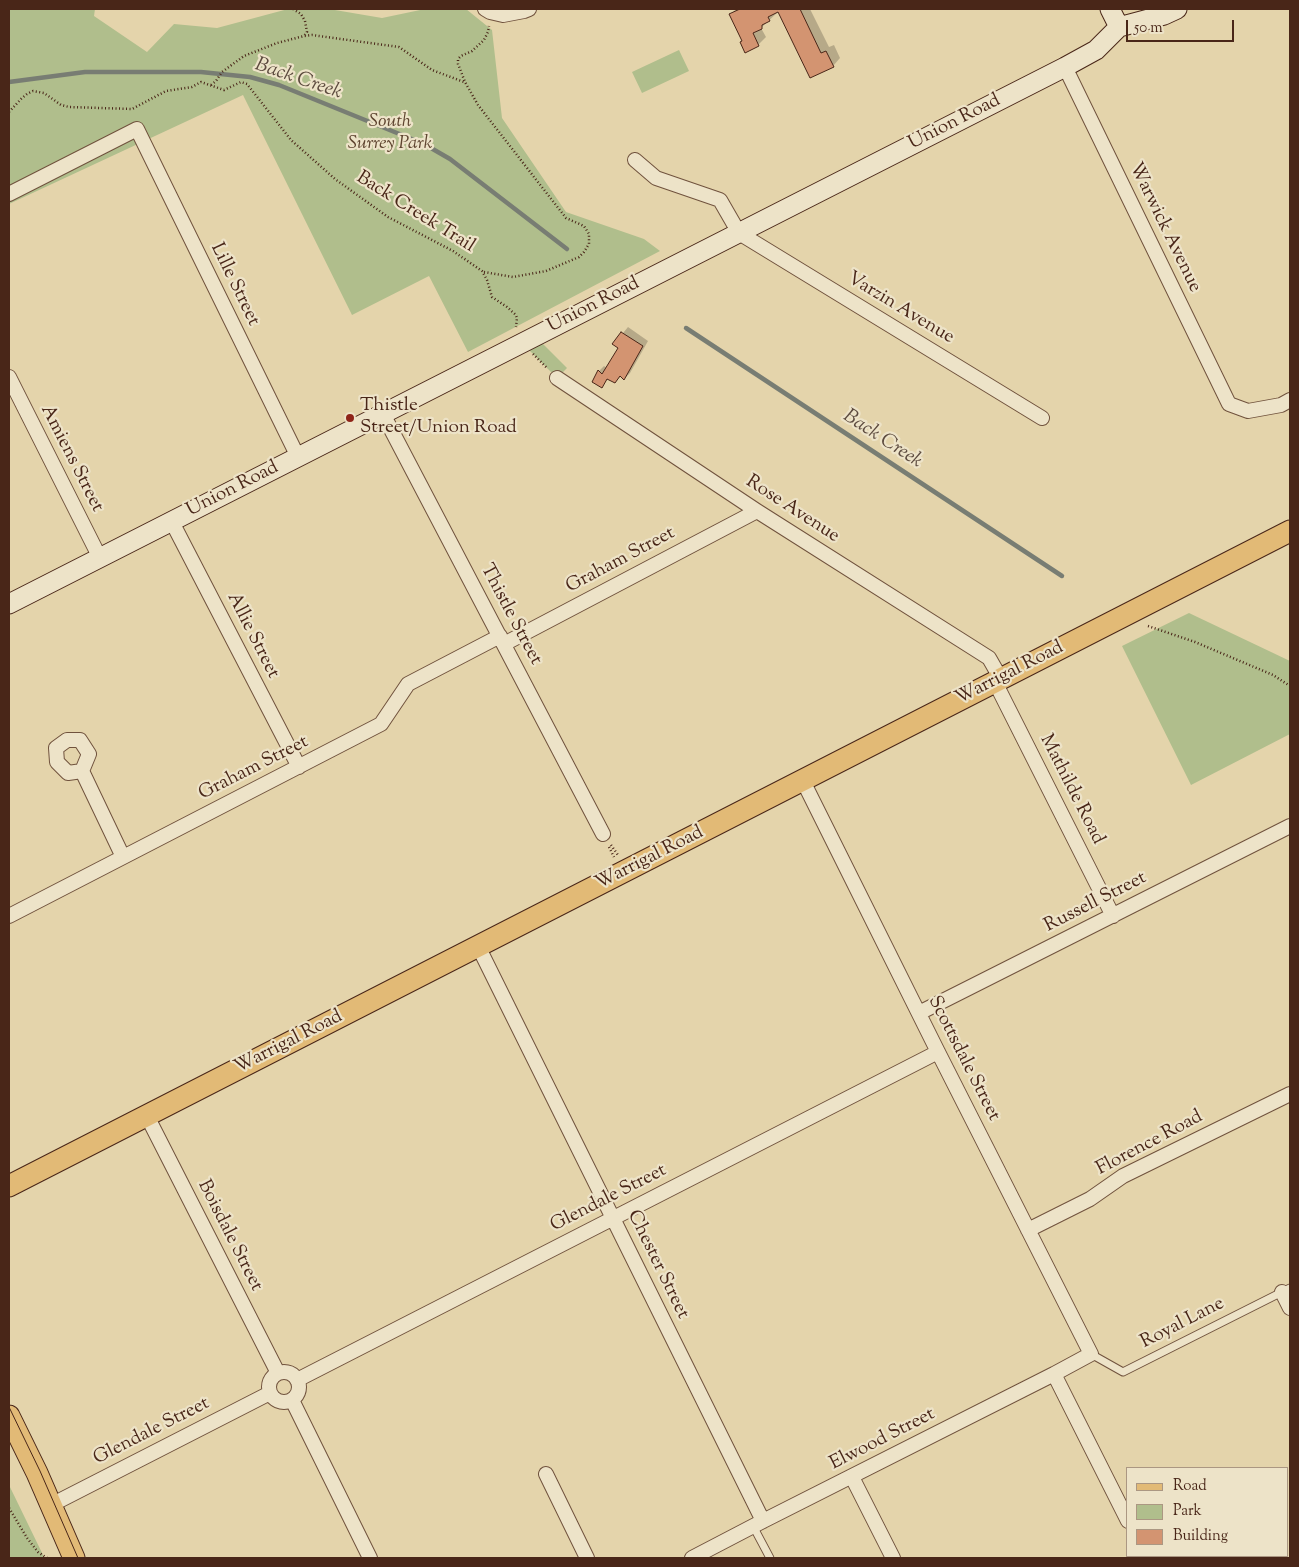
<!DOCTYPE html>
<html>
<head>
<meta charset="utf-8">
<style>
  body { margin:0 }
  #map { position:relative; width:1299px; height:1567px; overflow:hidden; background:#e4d4ab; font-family:"Sorts Mill Goudy",serif }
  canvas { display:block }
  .frame { position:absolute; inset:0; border:10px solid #492618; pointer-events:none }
  .legend { position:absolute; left:1126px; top:1467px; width:162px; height:90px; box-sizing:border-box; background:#ede3c8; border:1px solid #ab9782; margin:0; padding:6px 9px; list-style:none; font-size:15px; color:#492618 }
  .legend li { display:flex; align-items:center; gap:10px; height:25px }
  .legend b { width:25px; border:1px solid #ab9782 }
  .scale { position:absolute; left:1126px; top:20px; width:108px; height:22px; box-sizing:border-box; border:2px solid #492618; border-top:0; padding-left:6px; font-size:15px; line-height:18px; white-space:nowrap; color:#492618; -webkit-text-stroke:4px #ede3c8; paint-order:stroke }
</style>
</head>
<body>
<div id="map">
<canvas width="1299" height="1567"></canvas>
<div class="frame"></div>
<ul class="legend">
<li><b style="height:6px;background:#e2ba76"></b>Road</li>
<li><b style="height:14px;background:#b0be8c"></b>Park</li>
<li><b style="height:14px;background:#d39471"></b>Building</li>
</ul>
<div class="scale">50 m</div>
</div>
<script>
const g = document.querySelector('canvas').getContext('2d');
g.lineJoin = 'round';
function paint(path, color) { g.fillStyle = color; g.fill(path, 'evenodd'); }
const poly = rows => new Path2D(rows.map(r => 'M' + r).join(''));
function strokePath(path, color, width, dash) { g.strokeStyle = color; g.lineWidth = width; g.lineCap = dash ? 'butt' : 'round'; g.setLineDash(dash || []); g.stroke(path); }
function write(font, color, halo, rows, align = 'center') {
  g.font = font + ' "Sorts Mill Goudy",serif'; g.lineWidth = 4.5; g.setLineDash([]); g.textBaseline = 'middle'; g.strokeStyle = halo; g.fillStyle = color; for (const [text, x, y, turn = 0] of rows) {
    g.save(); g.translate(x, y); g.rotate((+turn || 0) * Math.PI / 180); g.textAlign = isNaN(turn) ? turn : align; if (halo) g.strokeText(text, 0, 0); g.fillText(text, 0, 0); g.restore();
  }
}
paint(poly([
  [9,9,95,9,94,16,147,52,174,24,217,28,288,9,329,9,382,18,425,9,466,9,492,30,502,118,566,212,644,239,660,251,468,352,429,276,352,315,243,95,9,204],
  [679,50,689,71,642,93,632,72],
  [538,339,567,368,557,378,528,349],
  [1189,613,1290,661,1290,734,1191,785,1122,646],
  [9,1485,44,1557,45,1558,9,1558]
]), '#b0be8c');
paint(poly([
  [736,9,810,9,829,47,834,45,840,58,833,66,779,11,761,28,766,37,758,45,743,41,730,15],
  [628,327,648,341,630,373,624,379,621,376,615,382,609,378,602,386,599,371,604,366,607,368,619,348,614,344]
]), '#0003');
strokePath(poly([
  [9,82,85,72,201,72,250,77,279,85,424,144,450,159,567,249],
  [686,328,1062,576]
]), '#787d73', 4.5);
const building = poly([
  [740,9,800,9,821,53,826,51,834,67,810,78,778,12,768,17,770,21,762,25,762,29,753,33,759,46,745,53,740,42,742,41,729,14,740,9],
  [621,332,643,346,624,380,620,376,615,383,607,379,602,388,592,382,598,370,602,374,618,348,612,344,621,332]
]);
paint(building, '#d39471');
strokePath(building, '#492618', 1);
const lane = poly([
  [1091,1354,1123,1372,1290,1288],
  [753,1526,770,1558]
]);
const street = poly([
  [485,9,490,12,503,15,524,11,529,9],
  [1065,67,1229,404,1248,411,1281,405,1290,400],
  [635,160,656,178,720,200,739,233,1042,418],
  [9,194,137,129,298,457],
  [9,377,100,558],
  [557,378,757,511,989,658,1001,679],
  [383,414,603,834],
  [172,522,299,767],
  [504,644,757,511],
  [995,682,1113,916],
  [82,771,68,773,57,762,56,748,67,740,80,740,89,754,82,771,123,857],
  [9,916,381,724,408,684,500,636],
  [478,946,763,1521],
  [919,1013,1290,826],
  [147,1116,278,1373],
  [1028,1230,1090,1199,1123,1176,1290,1094],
  [1282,1292,1290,1308],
  '269 1387a15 15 0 1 1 30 0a15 15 0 1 1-30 0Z',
  [1054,1374,1128,1521],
  [297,1380,938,1052],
  [292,1400,370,1558],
  [546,1474,587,1558],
  [852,1477,893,1558],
  [51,1505,270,1393],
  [1145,1556,1147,1558],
  [692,1558,763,1521,1054,1374,1091,1354,938,1052,803,781]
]);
const secondary = poly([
  [1110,9,1119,27],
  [9,604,1065,67,1096,50,1119,27,1164,15,1177,9]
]);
const primary = poly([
  [9,1186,1290,531],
  [9,1416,37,1473,74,1558]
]);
strokePath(lane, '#70523d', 9);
strokePath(street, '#70523d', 16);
strokePath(secondary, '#492618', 21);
strokePath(primary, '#492618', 23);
strokePath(poly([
  [293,9,301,14,305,21,307,32,304,36],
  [211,85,216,81,222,72,244,56,277,43,304,36,312,35,399,47,432,70,464,82],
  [9,112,21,99,27,94,33,91,44,93,61,105,69,107,132,109,166,91,192,87,201,82,224,90,241,82,247,84,291,140,335,179,388,217,453,251,482,271,487,280,492,297,507,307,516,315,517,318,516,327],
  [484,272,513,277,546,271,579,257,584,252,589,244,589,234,584,226,566,218,478,105,465,82,458,64,458,59,461,56,472,51,484,40,488,32,489,26],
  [533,354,547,368],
  [1148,626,1195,642,1273,675,1290,686],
  [611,845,618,855],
  [609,847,614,857],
  [9,1508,27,1538,38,1552,47,1558]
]), '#492618', 2.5, [1, 2.5]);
strokePath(lane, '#ede3c8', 7);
strokePath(street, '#ede3c8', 14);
strokePath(secondary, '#ede3c8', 19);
strokePath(primary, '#e2ba76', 21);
strokePath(poly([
  [9,1407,40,1471,78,1558]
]), '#492618', 1);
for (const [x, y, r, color] of [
  [350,418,5,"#8f2418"]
]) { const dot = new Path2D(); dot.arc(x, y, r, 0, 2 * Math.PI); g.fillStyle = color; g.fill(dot); strokePath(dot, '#ede3c8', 2); }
write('italic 19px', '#5e442f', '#ede3c8', [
  ["South",390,123],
  ["Surrey Park",390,145]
]);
write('19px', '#492618', '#ede3c8', [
  ["Union Road",955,123,-27],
  ["Back Creek Trail",415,213,32],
  ["Warwick Avenue",1164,228,64],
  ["Lille Street",234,285,64],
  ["Union Road",594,306,-27],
  ["Varzin Avenue",900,309,31],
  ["Amiens Street",71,459,63],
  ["Union Road",233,490,-27],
  ["Rose Avenue",792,510,33],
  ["Graham Street",621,561,-28],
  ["Thistle Street",510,615,62],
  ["Allie Street",252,636,63],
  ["Warrigal Road",1010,674,-27],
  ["Graham Street",254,769,-27],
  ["Mathilde Road",1071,790,63],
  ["Warrigal Road",650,859,-27],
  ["Russell Street",1096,903,-27],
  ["Warrigal Road",289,1043,-27],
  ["Scottsdale Street",963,1059,63],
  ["Florence Road",1150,1144,-28],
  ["Glendale Street",609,1199,-27],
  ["Boisdale Street",229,1236,63],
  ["Chester Street",657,1265,64],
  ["Royal Lane",1183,1324,-27],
  ["Glendale Street",152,1432,-27],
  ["Elwood Street",883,1440,-27]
]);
write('19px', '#492618', '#ede3c8', [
  ["Thistle",360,407],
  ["Street/Union Road",360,429]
], 'left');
write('italic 20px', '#5c4a3e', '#ede3c8', [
  ["Back Creek",298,80,19],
  ["Back Creek",882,440,33]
]);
</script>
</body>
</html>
